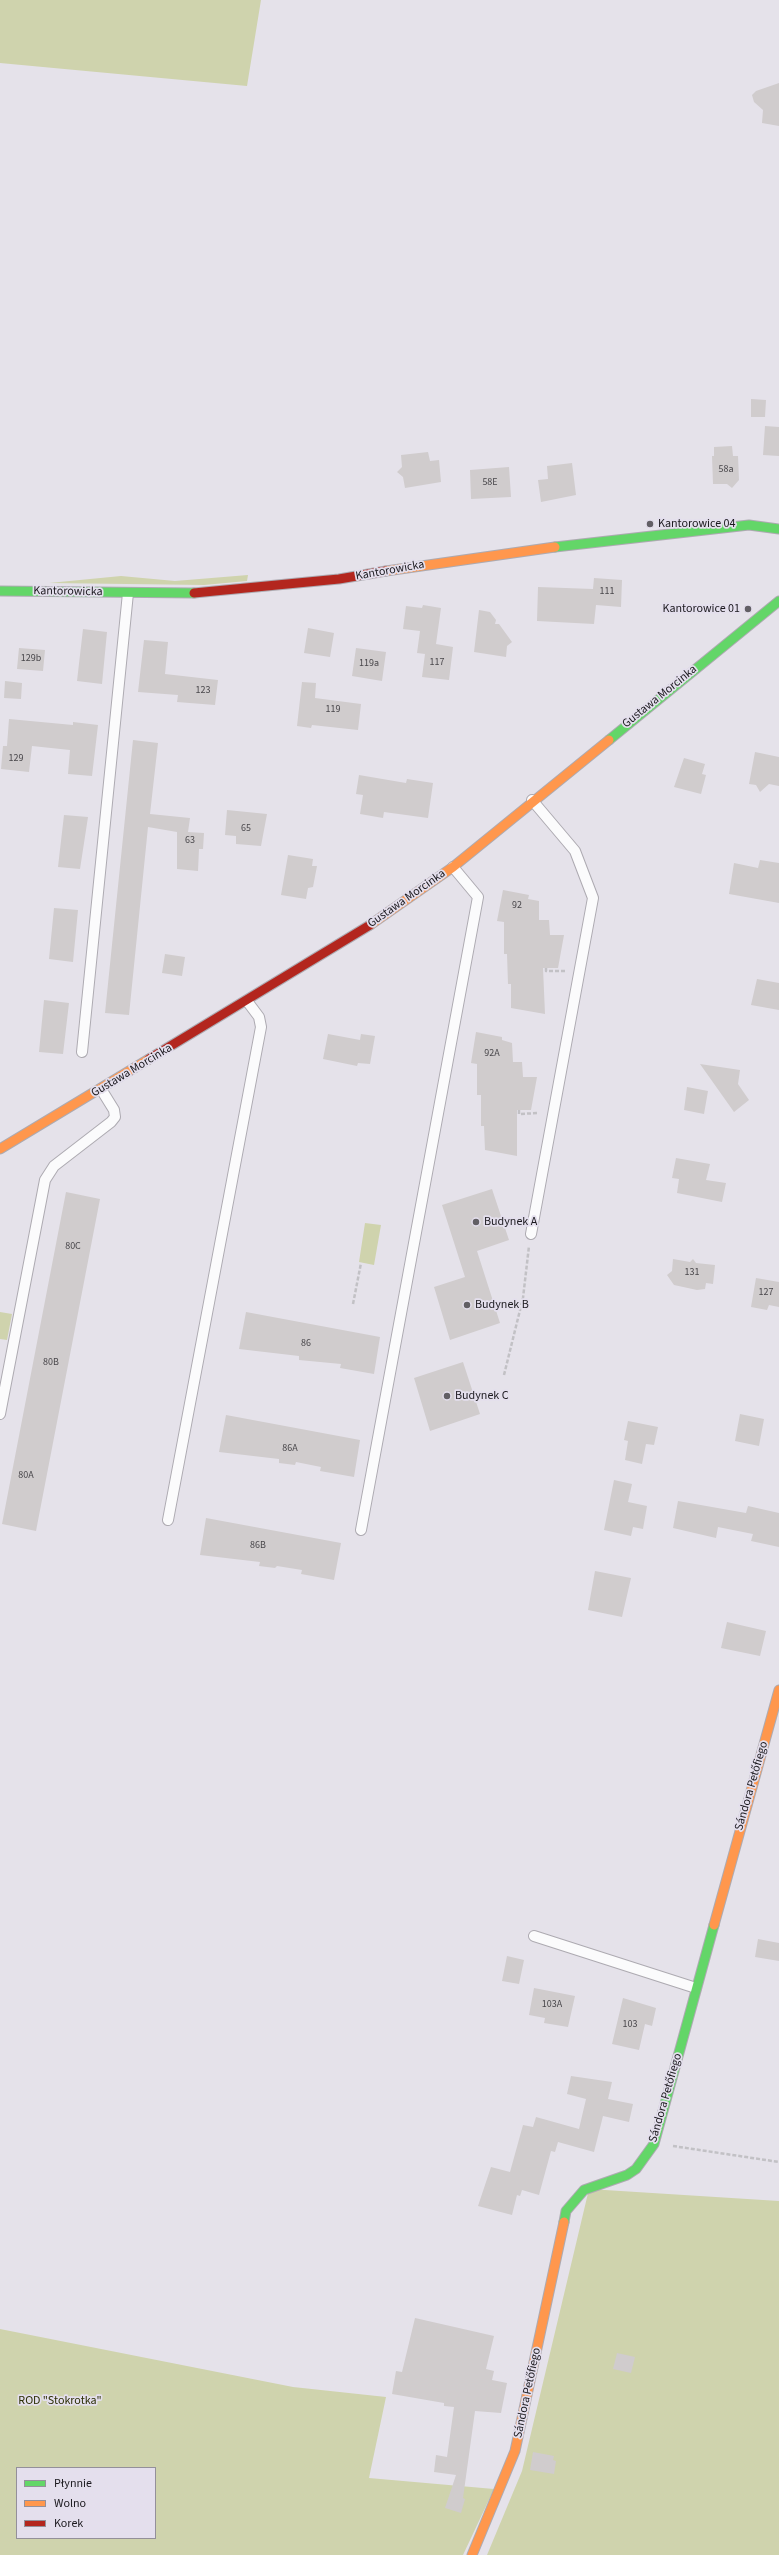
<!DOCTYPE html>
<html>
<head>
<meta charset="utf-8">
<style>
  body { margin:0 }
  #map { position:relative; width:779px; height:2555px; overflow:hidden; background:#e5e2ea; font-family:"Source Sans 3",sans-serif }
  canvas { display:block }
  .legend { position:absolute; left:16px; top:2467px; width:140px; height:72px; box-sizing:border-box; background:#e4dfed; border:1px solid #94909a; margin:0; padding:5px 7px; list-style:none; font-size:12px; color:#1b191e }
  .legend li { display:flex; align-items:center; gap:8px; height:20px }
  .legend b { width:20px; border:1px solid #94909a }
</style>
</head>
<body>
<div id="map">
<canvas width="779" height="2555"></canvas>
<ul class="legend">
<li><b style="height:5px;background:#63d668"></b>Płynnie</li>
<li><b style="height:5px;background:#ff974d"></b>Wolno</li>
<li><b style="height:5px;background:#b3261e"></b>Korek</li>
</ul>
</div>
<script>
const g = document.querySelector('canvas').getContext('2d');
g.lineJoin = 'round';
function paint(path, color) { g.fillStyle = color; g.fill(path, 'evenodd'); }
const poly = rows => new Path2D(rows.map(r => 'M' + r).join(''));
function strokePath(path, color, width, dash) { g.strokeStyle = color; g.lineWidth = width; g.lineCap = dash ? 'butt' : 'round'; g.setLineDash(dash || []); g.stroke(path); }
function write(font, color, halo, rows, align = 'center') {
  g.font = font + ' "Source Sans 3",sans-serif'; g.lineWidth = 3.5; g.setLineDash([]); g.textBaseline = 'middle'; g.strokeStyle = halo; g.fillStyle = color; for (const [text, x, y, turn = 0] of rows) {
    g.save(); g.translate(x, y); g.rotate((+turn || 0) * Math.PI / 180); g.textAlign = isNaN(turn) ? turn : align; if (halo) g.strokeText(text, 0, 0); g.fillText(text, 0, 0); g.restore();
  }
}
paint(poly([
  [0,0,261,0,247,86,0,63],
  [248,575,247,581,204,585,49,583,121,576,175,581],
  [365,1223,381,1225,374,1265,359,1262],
  [0,1312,12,1314,7,1340,0,1339],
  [589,2189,779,2201,779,2555,487,2555,522,2471],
  [0,2329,293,2387,386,2397,369,2478,494,2489,463,2555,0,2555],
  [17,2468,155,2468,155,2538,17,2538]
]), '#cfd3ad');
paint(poly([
  [779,83,779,126,762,123,763,110,754,102,752,95,756,91],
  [751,399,766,400,765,417,751,417],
  [765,426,779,427,779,456,763,455],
  [732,446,733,456,738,456,739,480,732,488,727,484,713,484,712,456,714,456,714,447],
  [428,452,430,461,439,460,441,482,405,488,403,477,397,472,402,467,401,455],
  [572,463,576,495,541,502,538,480,548,479,547,466],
  [509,467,511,497,471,499,470,470],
  [594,578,622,580,621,607,596,605,594,624,537,621,538,587,593,589],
  [423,605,441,608,436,644,453,647,449,680,422,677,425,654,417,653,420,631,403,629,406,606,422,608],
  [479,610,490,612,496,620,495,624,499,624,512,642,507,646,506,657,474,652],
  [308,628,334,633,330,657,304,653],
  [83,629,107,632,102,684,77,681],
  [144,640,168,642,165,674,218,680,215,705,177,702,178,695,138,692],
  [19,648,45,650,43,671,17,669],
  [356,648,386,652,382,681,352,676],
  [5,681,22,683,21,699,4,698],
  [302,682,316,683,315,698,361,704,358,730,312,725,311,728,297,726],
  [9,719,73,725,73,722,98,725,92,776,68,774,70,750,32,746,29,772,1,769,3,746,7,746],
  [133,740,158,743,150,814,190,818,188,832,204,833,203,849,199,849,198,871,177,869,177,832,148,827,129,1015,105,1013],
  [755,752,779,757,779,786,769,784,760,792,756,785,749,784],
  [684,758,705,764,702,774,706,775,701,794,674,787],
  [359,775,406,783,407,779,433,783,428,818,384,812,383,818,360,814,363,795,356,794],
  [227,810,267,814,261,846,236,844,236,836,225,835],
  [64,815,88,817,80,869,58,867],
  [288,855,313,859,312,866,317,866,313,887,308,888,306,899,281,895],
  [760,860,779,863,779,903,729,894,734,863,758,868],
  [503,890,529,895,528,899,539,901,539,920,549,920,550,935,564,935,558,968,543,968,545,1014,511,1008,511,984,508,984,507,954,504,954,504,922,497,921],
  [54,908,78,910,73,962,49,959],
  [165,954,185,957,182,976,162,973],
  [757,979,779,983,779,1010,751,1005],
  [44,1000,69,1003,63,1054,39,1052],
  [476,1032,502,1037,502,1040,512,1043,513,1062,522,1062,523,1077,537,1077,531,1110,517,1110,517,1156,485,1150,484,1126,481,1126,481,1095,477,1095,477,1064,471,1063],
  [328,1034,360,1040,361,1034,375,1036,370,1064,358,1063,357,1066,323,1059],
  [700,1064,740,1070,738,1084,749,1100,734,1112],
  [687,1087,708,1091,704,1114,684,1110],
  [676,1158,710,1164,706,1180,726,1183,722,1202,677,1193,679,1179,672,1178],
  [492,1189,509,1240,477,1251,500,1323,450,1340,434,1287,465,1277,442,1205],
  [66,1192,100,1199,36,1531,2,1524],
  [673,1259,690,1262,693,1259,696,1263,715,1265,713,1284,706,1283,705,1289,697,1290,674,1285,667,1275,672,1271],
  [756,1278,779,1282,779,1307,769,1305,767,1310,751,1307],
  [246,1312,380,1337,374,1374,340,1368,341,1364,299,1360,299,1356,239,1349],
  [463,1362,480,1414,430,1431,414,1378],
  [740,1414,764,1419,759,1446,735,1441],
  [226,1415,360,1440,354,1477,320,1471,321,1467,296,1462,295,1465,279,1463,279,1459,219,1452],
  [628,1421,658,1427,654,1445,646,1444,642,1464,625,1460,628,1441,624,1440],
  [614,1480,632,1484,628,1502,647,1506,643,1529,633,1527,631,1536,604,1530],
  [678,1501,746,1513,748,1506,779,1513,779,1547,751,1541,753,1534,718,1527,716,1538,673,1528],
  [206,1518,341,1543,334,1580,301,1574,302,1570,277,1566,275,1568,259,1566,260,1562,200,1555],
  [595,1571,631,1578,622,1617,588,1610],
  [727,1622,766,1631,760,1656,721,1648],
  [758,1939,779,1943,779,1961,755,1957],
  [507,1956,524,1960,519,1984,502,1981],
  [534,1988,575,1996,568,2027,544,2023,545,2018,529,2015],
  [623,1998,656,2008,652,2026,645,2024,639,2050,612,2044],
  [571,2076,612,2082,608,2099,633,2104,629,2122,603,2116,594,2152,558,2142,555,2152,551,2151,539,2195,522,2190,520,2196,517,2195,512,2215,478,2206,491,2167,510,2172,523,2125,533,2127,536,2117,579,2129,586,2099,567,2094],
  [415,2318,494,2336,486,2369,494,2371,492,2380,507,2383,501,2413,475,2411,463,2498,465,2499,461,2513,445,2508,456,2475,434,2472,436,2455,447,2457,454,2407,444,2406,444,2403,392,2394,396,2371,402,2372],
  [617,2353,635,2357,631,2373,613,2369],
  [533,2452,554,2456,553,2460,556,2461,554,2474,530,2470]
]), '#d0cccd');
const lane = poly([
  [82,1052,128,593],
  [531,1234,593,898,575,851,532,800],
  [0,1414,45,1180,54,1166,111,1122,115,1117,114,1110,101,1089],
  [168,1520,261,1027,259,1017,247,1001],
  [361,1530,478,897,453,867],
  [534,1936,696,1988]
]);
const fast = poly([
  [555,547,749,525,779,529],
  [0,591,194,593],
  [609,740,779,601],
  [564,2222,566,2211,584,2190,627,2175,636,2169,654,2144,714,1925]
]);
const slow = poly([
  [386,571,555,547],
  [370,925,453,867,609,740],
  [0,1149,149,1059],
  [714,1925,779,1690],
  [472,2555,515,2451,564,2222]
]);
const jam = poly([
  [194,593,339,579,386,571],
  [149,1059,370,925]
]);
strokePath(lane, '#adaab1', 12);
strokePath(fast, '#adaab1', 11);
strokePath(slow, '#adaab1', 11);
strokePath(jam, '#adaab1', 11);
strokePath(poly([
  [546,968,546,971,566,971],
  [519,1110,519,1114,539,1113],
  [353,1304,361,1263],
  [504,1375,523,1298,529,1246],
  [673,2146,779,2162]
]), '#c2c1c5', 2.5, [4, 2]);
strokePath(lane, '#fbfbfc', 10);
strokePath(fast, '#63d668', 9);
strokePath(slow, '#ff974d', 9);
strokePath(jam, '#b3261e', 9);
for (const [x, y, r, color] of [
  [650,524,4,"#625f65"],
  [748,609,4,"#625f65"],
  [476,1222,4,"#625f65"],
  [467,1305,4,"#625f65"],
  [447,1396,4,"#625f65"]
]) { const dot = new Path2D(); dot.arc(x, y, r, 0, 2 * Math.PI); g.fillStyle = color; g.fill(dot); strokePath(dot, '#e4dfed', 1.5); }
write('10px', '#49474b', null, [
  ["58a",726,470],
  ["58E",490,483],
  ["111",607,592],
  ["129b",31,659],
  ["117",437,663],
  ["119a",369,664],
  ["123",203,691],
  ["119",333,710],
  ["129",16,759],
  ["65",246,829],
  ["63",190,841],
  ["92",517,906],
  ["92A",492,1054],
  ["80C",73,1247],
  ["131",692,1273],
  ["127",766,1293],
  ["86",306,1344],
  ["80B",51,1363],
  ["86A",290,1449],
  ["80A",26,1476],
  ["86B",258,1546],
  ["103A",552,2005],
  ["103",630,2025]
]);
write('12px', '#1b191e', '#e4dfed', [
  ["Kantorowice 04",658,524],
  ["Kantorowice 01",740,609,"right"],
  ["Budynek A",484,1222],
  ["Budynek B",475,1305],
  ["Budynek C",455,1396]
], 'left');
write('12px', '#1b191e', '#e4dfed', [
  ["Kantorowicka",390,571,-10],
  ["Kantorowicka",68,592,1],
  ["Gustawa Morcinka",660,697,-39],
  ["Gustawa Morcinka",407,899,-35],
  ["Gustawa Morcinka",132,1071,-31],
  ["Sándora Petőfiego",752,1786,-74],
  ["Sándora Petőfiego",666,2098,-74],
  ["Sándora Petőfiego",528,2393,-78]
]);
write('12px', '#2b2e03', '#e4dfed', [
  ["ROD \"Stokrotka\"",60,2401]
]);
</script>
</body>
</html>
